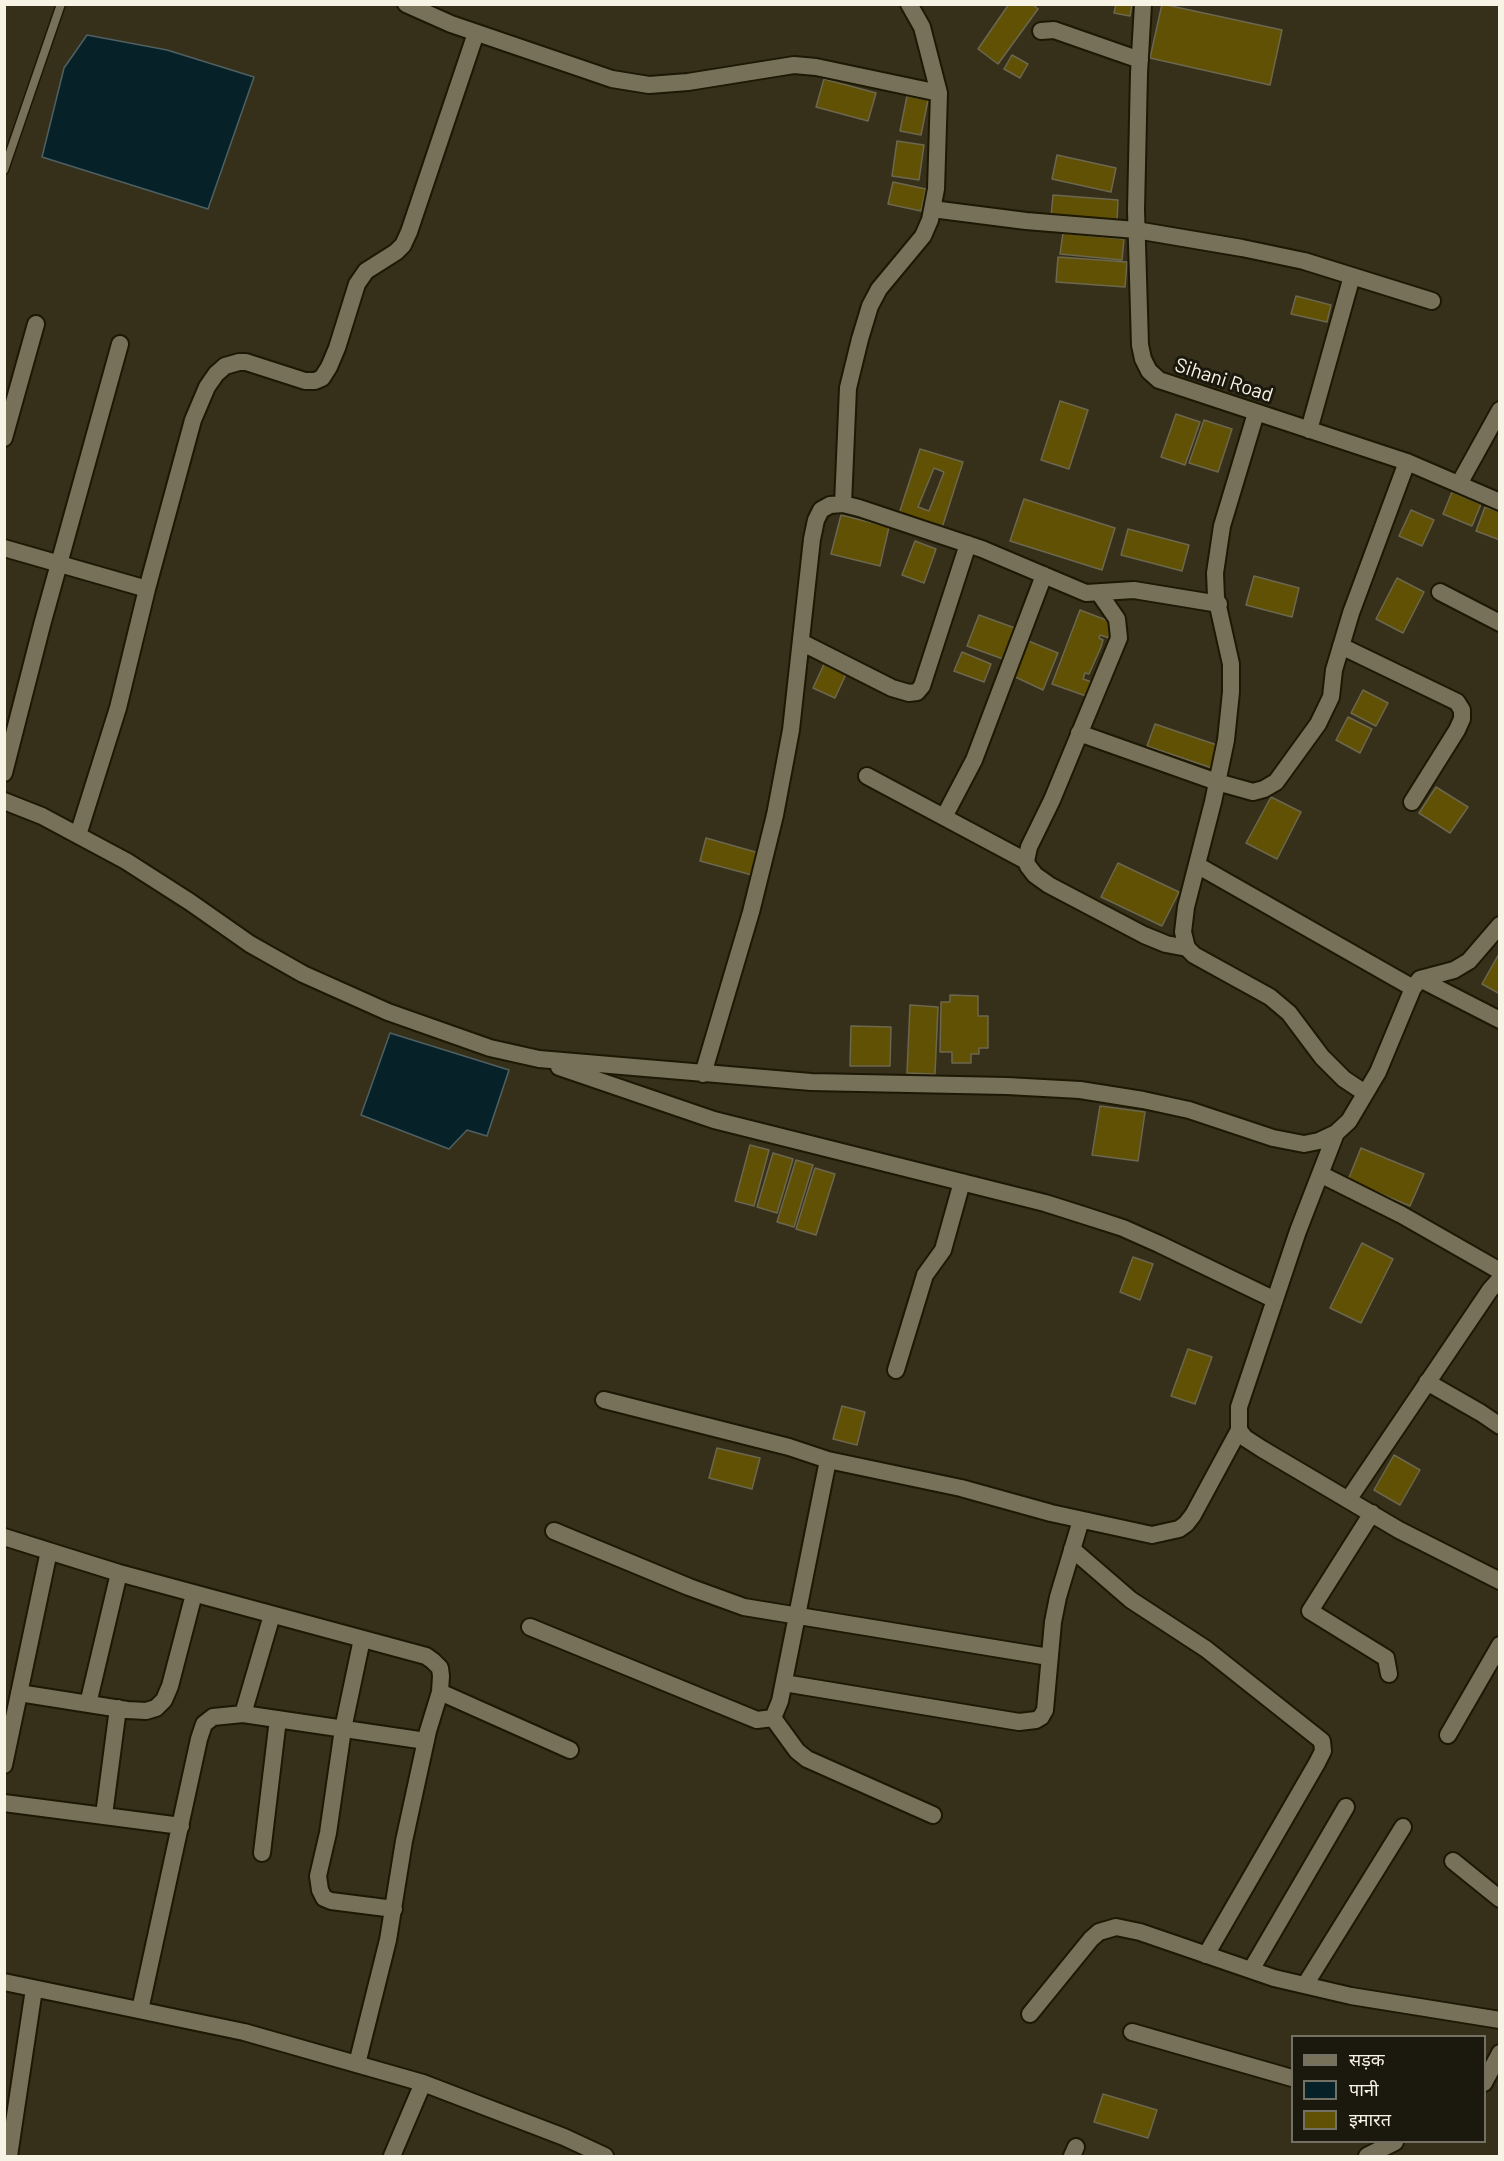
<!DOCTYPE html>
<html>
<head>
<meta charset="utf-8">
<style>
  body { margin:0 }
  #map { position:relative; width:1504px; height:2161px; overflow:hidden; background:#36301a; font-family:Barlow,"Noto Sans Devanagari",sans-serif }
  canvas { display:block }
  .frame { position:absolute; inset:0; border:6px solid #f7f4e6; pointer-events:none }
  .legend { position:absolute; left:1291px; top:2035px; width:195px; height:108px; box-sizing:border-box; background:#1b180e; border:2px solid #737064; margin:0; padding:8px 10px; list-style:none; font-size:18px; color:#f7f4e6 }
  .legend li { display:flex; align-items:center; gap:12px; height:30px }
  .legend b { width:30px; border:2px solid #737064 }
</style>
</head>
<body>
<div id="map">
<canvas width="1504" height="2161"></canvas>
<div class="frame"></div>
<ul class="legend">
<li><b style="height:8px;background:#777159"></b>सड़क</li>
<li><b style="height:16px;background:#072129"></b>पानी</li>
<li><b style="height:16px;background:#605105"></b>इमारत</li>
</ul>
</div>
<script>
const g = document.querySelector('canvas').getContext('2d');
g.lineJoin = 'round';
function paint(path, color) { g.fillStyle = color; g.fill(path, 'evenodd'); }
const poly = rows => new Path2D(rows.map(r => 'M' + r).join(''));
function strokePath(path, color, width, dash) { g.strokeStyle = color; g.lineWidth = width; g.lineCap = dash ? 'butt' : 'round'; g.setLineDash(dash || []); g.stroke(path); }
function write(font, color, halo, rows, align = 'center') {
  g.font = font + ' Barlow,sans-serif'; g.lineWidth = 6; g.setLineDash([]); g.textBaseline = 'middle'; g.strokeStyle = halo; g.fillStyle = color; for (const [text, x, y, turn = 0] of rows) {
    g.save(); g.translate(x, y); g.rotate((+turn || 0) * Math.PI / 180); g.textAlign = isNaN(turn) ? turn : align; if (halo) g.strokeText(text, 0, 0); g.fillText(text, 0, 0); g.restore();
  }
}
const water = poly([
  [87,35,167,50,254,77,208,209,42,157,64,68,87,35],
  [390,1033,509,1070,487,1136,467,1130,449,1149,361,1115,390,1033]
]);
paint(water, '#072129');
strokePath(water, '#4f6062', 1.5);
const building = poly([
  [1009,4,1032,4,1038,9,998,64,978,49,1009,4],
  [1116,4,1132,4,1130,16,1114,13,1116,4],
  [1162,4,1282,30,1270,85,1150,58,1162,4],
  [1012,55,1028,64,1020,78,1004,69,1012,55],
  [824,79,876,93,868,121,816,107,824,79],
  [907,96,928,100,921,135,900,131,907,96],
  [897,141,924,145,919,180,892,176,897,141],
  [1057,155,1116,168,1111,192,1052,179,1057,155],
  [893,182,926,189,921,211,888,204,893,182],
  [1053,195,1118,200,1117,222,1051,217,1053,195],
  [1063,233,1124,239,1122,260,1060,254,1063,233],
  [1058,257,1127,262,1125,287,1056,282,1058,257],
  [1296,296,1331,305,1327,322,1291,314,1296,296],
  [1060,401,1088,410,1069,469,1041,460,1060,401],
  [1176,414,1200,422,1185,465,1161,457,1176,414],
  [1204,420,1232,429,1218,472,1189,463,1204,420],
  [920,449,963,462,941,531,898,517,920,449],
  [934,468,944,472,929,511,918,507,934,468],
  [1452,492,1481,504,1472,526,1443,514,1452,492],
  [1024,499,1115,528,1102,570,1010,541,1024,499],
  [1485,507,1500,512,1500,540,1476,531,1485,507],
  [1411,510,1434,520,1422,546,1399,536,1411,510],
  [841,515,889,527,880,566,831,554,841,515],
  [1128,529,1189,545,1182,571,1121,555,1128,529],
  [915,541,936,549,924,583,902,575,915,541],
  [1254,576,1299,588,1292,617,1246,605,1254,576],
  [1397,578,1424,592,1403,633,1376,619,1397,578],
  [1080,610,1114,623,1109,638,1100,635,1099,638,1103,640,1101,647,1089,674,1085,673,1083,679,1092,682,1086,696,1052,684,1080,610],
  [979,615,1015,628,1003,659,967,646,979,615],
  [1026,640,1058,653,1043,690,1011,675,1026,640],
  [962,652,991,664,984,682,954,671,962,652],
  [825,662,847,672,835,698,813,688,825,662],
  [1363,690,1388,703,1376,726,1351,713,1363,690],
  [1348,717,1372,729,1360,753,1336,740,1348,717],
  [1155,724,1220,746,1212,768,1147,746,1155,724],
  [1436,787,1468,807,1450,833,1419,813,1436,787],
  [1271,797,1301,812,1277,859,1246,843,1271,797],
  [706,838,759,853,752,875,700,861,706,838],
  [1118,863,1179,892,1162,926,1101,897,1118,863],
  [1500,952,1500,994,1482,984,1500,952],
  [950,995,978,996,978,1016,988,1016,988,1048,979,1048,979,1054,971,1054,971,1063,952,1063,952,1052,940,1052,941,1002,950,1002,950,995],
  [910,1005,938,1007,935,1074,907,1073,910,1005],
  [851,1026,891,1027,890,1066,850,1066,851,1026],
  [1100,1106,1145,1112,1138,1161,1092,1155,1100,1106],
  [750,1145,769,1150,754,1206,735,1201,750,1145],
  [1361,1148,1424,1174,1410,1206,1348,1180,1361,1148],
  [773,1153,793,1159,777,1213,757,1207,773,1153],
  [796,1160,813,1165,794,1227,777,1222,796,1160],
  [815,1168,835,1174,816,1235,796,1229,815,1168],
  [1362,1243,1393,1259,1361,1323,1330,1308,1362,1243],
  [1133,1257,1153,1264,1140,1300,1120,1292,1133,1257],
  [1188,1349,1212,1357,1195,1404,1171,1396,1188,1349],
  [842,1406,865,1412,857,1445,833,1439,842,1406],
  [717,1448,760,1458,752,1489,709,1478,717,1448],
  [1394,1455,1420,1470,1400,1505,1374,1490,1394,1455],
  [1103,2094,1157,2110,1148,2138,1094,2122,1103,2094]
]);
paint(building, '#605105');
strokePath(building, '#6c674e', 1.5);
const lane = poly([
  [4,170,61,4]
]);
const street = poly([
  [406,4,451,24,612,79,649,85,688,82,794,65,816,67,939,93],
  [1143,4,1139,73,1136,210,1140,345,1143,359,1149,371,1159,380,1407,462,1500,502],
  [1041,31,1054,30,1140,60],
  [932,209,1026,221,1136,230,1242,248,1304,261,1432,301],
  [1256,413,1222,526,1215,573,1216,597,1231,664,1231,692,1226,740,1213,802,1186,907,1183,932,1187,948,1194,955,1270,997,1289,1013,1322,1057,1344,1079,1365,1093],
  [1309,430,1352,276],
  [4,438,36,324],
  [1459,484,1500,410],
  [843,504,848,388,860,339,870,306,879,289,923,236,930,220,936,189,939,93,922,27,909,4],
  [4,548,147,589],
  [1440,592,1500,623],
  [1099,593,1117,619,1119,638,1052,800,1029,847,1026,861,1028,866,1035,875,1049,885,1144,935,1166,944,1187,948],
  [801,642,892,688,909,693,917,692,922,686,968,544],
  [1341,646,1457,702,1462,710,1462,719,1457,730,1412,802],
  [1079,733,1217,782,1253,792,1264,789,1276,782,1318,724,1331,697,1334,670,1351,613,1407,462],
  [4,773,42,625,120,344],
  [867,776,1026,861],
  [4,801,42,816,126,861,190,902,250,944,303,974,388,1012,490,1048,539,1059,811,1082,1007,1086,1080,1090,1143,1100,1189,1110,1273,1138,1304,1144,1319,1141,1336,1133,1349,1121,1378,1072,1413,988,1420,979,1454,970,1469,961,1500,925],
  [944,817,974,760,1044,575],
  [78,835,118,708,147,589,193,420,207,387,216,374,225,366,239,362,246,362,305,381,315,381,322,378,329,367,337,348,357,284,366,271,396,252,403,245,409,232,476,33],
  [1197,865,1413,988],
  [1420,979,1500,1020],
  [559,1067,714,1120,1045,1203,1086,1216,1123,1228,1159,1244,1275,1300],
  [703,1074,751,912,775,815,791,730,812,539,816,520,821,510,830,505,843,504,859,508,982,549,1086,593,1134,590,1219,604],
  [1336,1133,1298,1231,1239,1407,1239,1430,1245,1438,1262,1449,1399,1530,1500,1581],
  [1320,1174,1402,1215,1500,1271],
  [896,1370,925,1275,943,1250,962,1182],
  [1427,1382,1481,1413,1500,1426],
  [604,1400,789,1447,828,1460,961,1488,1051,1513,1152,1535,1179,1529,1186,1524,1193,1515,1239,1430],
  [1348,1500,1490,1290,1500,1279],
  [1372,1513,1310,1611,1386,1658,1389,1674],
  [554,1531,689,1587,744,1607,1049,1657],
  [4,1537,119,1573,426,1656,433,1661,440,1668,441,1676,440,1692,428,1731,404,1841,388,1940,357,2064],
  [1072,1549,1131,1600,1206,1649,1322,1741,1323,1751,1317,1763,1206,1955],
  [530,1627,757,1720,773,1718,780,1701,828,1460],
  [362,1639,343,1729,328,1833,318,1876,320,1890,324,1898,331,1901,394,1909],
  [784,1683,1019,1722,1036,1720,1041,1717,1045,1710,1053,1622,1058,1597,1081,1520],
  [440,1692,570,1750],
  [19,1693,127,1710,146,1711,156,1708,164,1700,170,1686,194,1594],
  [88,1704,119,1573],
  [243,1714,272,1615],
  [773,1718,797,1751,807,1759,933,1815],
  [1448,1735,1500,1645],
  [4,1765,49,1551],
  [4,1803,181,1826],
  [104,1815,118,1708],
  [262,1853,278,1719],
  [1453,1861,1500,1899],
  [1251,1970,1346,1807],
  [4,1982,244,2032,423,2083,564,2137,605,2156],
  [1305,1985,1403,1827],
  [140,2010,199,1739,204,1724,213,1717,243,1714,426,1741],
  [1030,2014,1091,1939,1099,1932,1116,1927,1140,1932,1274,1978,1351,1996,1500,2020],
  [1132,2032,1292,2078],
  [1484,2083,1500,2053],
  [9,2156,34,1989],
  [392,2156,423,2083],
  [1072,2156,1076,2147],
  [1367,2156,1395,2142]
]);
strokePath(lane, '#1d1803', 11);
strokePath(street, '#1d1803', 20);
strokePath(lane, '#777159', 8);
strokePath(street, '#777159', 16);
write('20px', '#f7f4e6', '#1b180e', [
  ["Sihani Road",1224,380,18]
]);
</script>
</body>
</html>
